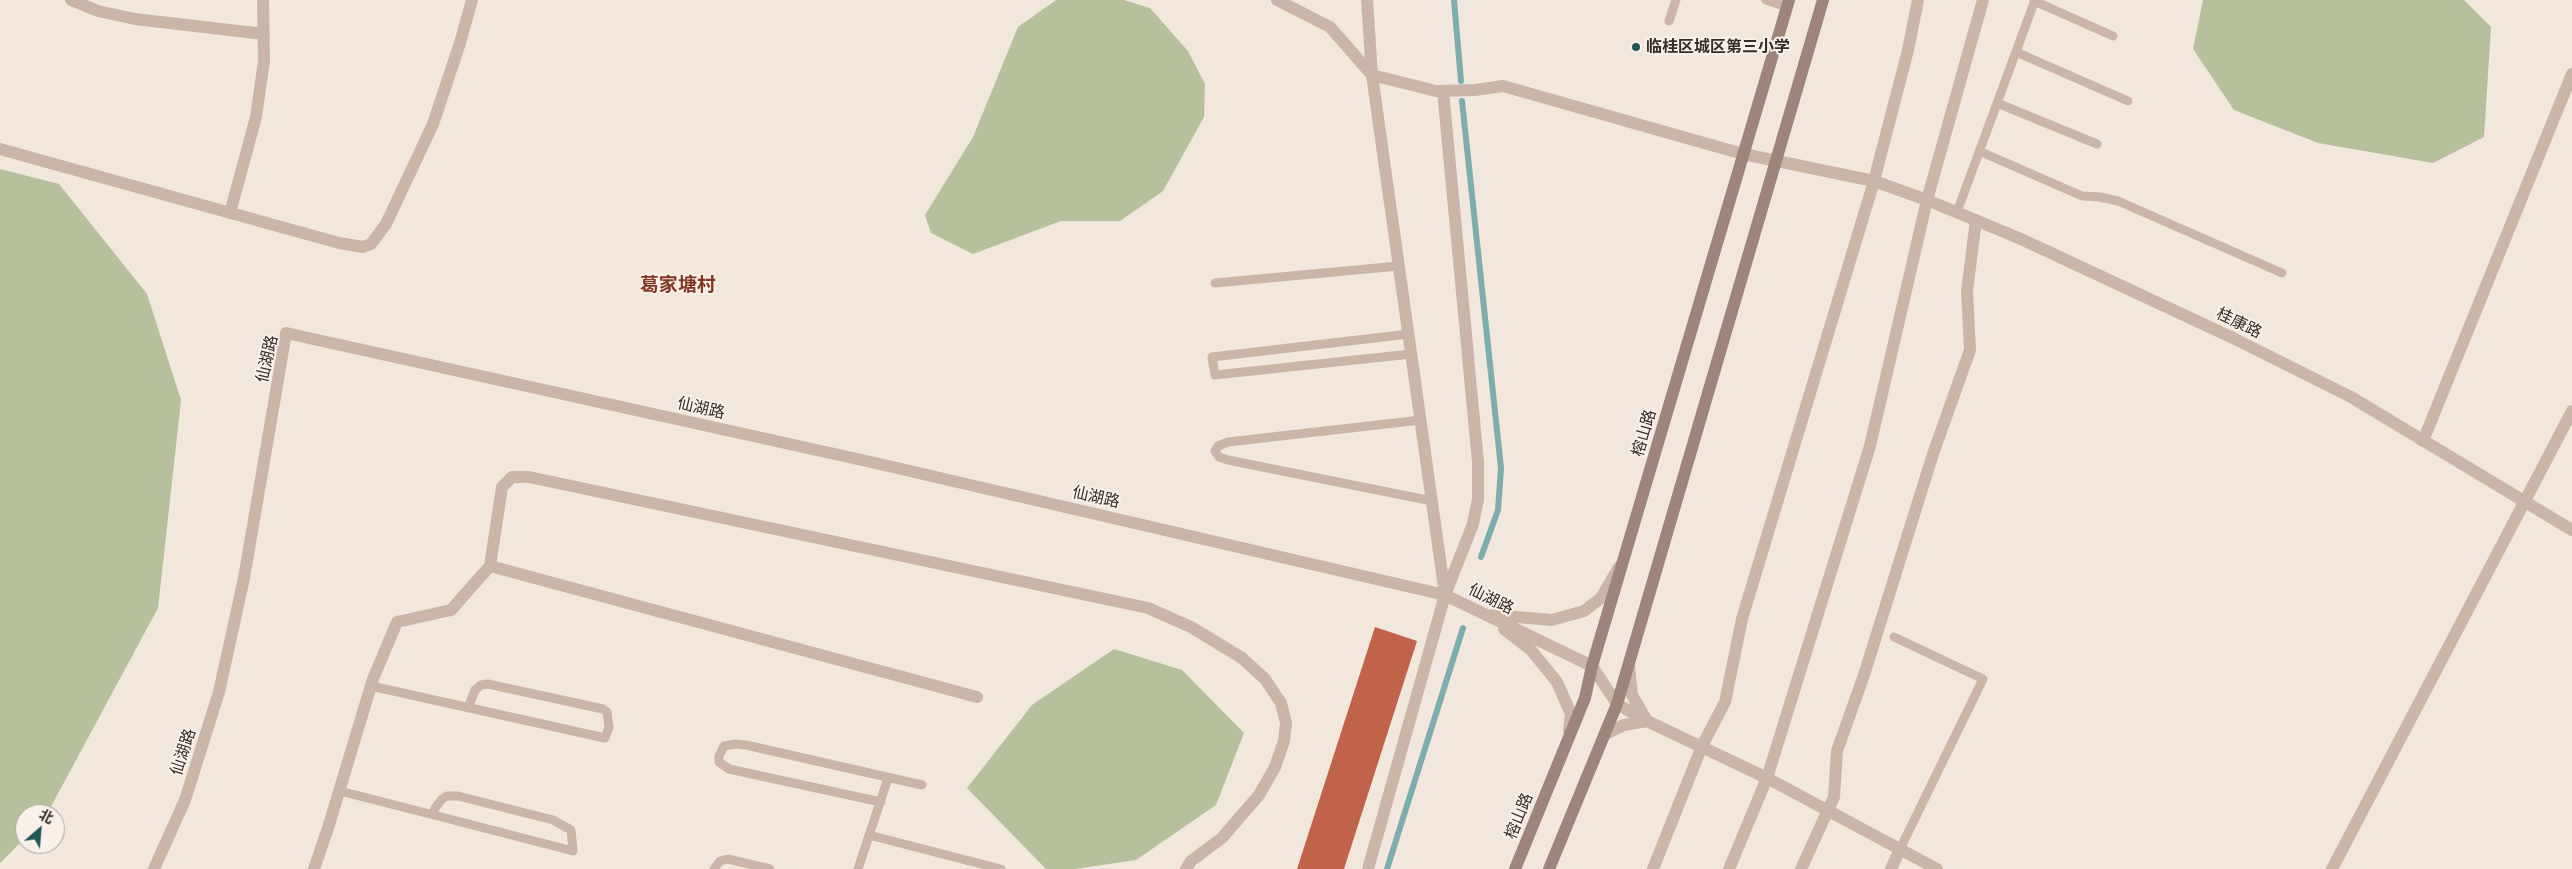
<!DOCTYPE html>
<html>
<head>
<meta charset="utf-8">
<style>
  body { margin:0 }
  #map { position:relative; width:2572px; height:869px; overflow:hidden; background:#f1e7dd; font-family:Lato,"Noto Sans SC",sans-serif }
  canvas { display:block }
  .north { position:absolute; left:15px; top:804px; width:50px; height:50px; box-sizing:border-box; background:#f9f1e9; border:1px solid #aba29c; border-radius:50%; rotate:27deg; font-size:14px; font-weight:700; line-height:20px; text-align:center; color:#362c29 }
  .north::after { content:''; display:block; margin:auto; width:18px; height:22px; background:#205556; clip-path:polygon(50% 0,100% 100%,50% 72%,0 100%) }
</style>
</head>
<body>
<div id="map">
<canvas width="2572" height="869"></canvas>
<div class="north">北</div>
</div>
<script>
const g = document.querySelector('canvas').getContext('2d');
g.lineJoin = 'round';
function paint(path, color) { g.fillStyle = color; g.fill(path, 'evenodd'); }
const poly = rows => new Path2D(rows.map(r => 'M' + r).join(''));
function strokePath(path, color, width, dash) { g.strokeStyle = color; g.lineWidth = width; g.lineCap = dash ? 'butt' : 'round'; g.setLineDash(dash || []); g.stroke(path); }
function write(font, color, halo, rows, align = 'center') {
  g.font = font + ' Lato,"Noto Sans SC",sans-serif'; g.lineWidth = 4; g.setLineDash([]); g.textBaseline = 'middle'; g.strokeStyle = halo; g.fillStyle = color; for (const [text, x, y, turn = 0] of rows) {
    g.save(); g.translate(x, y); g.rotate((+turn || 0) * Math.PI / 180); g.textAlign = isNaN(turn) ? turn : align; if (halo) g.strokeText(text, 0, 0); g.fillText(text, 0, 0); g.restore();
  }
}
paint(poly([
  [1056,0,1124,0,1150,8,1188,51,1205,84,1204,117,1163,191,1120,221,1061,221,973,254,931,233,925,215,973,137,1018,27],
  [2203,0,2464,0,2491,27,2484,137,2433,163,2318,143,2234,110,2193,49],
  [0,169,59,184,147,294,181,400,158,608,47,814,25,814,25,838,0,863],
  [1114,649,1182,670,1244,733,1216,805,1136,860,1075,869,1046,869,967,788,1032,705]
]), '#b6c09d');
strokePath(poly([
  [1454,0,1461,81],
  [1462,101,1501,468,1498,510,1481,557],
  [1387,869,1463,628]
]), '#7dadad', 6);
paint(poly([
  [1375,627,1417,641,1344,869,1297,869]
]), '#c1624b');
strokePath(poly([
  [1766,0,1787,7],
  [2034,1,2113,36],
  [1669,21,1676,0],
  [2016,52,2128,101],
  [1997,103,2097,144],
  [1979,151,2082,196,2100,197,2118,201,2282,273],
  [1957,212,2035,0],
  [1215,283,1399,266],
  [1409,334,1212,357,1215,375,1411,354],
  [1421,420,1228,442,1218,446,1215,451,1219,457,1228,460,1432,501],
  [1894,637,1983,679,1900,849],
  [371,686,605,738,609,727,607,712,603,709,488,684,481,685,475,690,468,708],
  [340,791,434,815,573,851,571,830,553,820,458,796,447,796,442,799,435,808,434,815],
  [881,802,729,769,719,762,719,756,724,746,735,744,746,745,922,785],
  [869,835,1001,869],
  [714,869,720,861,728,859,770,869],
  [858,869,888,778]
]), '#c9b6a9', 9);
strokePath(poly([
  [1729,869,1767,778,1870,446,1927,200,1983,0]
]), '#c9b6a9', 12);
strokePath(poly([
  [71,0,98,11,135,19,264,34],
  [1277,0,1330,27,1372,75,1436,91,1475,90,1503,86,1743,154],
  [1367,0,1372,75,1445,595],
  [0,149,339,243,363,247,371,244,386,224,433,124,460,43,472,0],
  [230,213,256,117,264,61,263,0],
  [2423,441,2572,74],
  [977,697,490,566,502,487,512,477,529,477,1148,608,1191,627,1242,658,1265,679,1281,703,1286,723,1284,741,1275,767,1259,795,1222,838,1191,861,1186,869],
  [314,869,328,828,373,679,397,622,451,610,490,566],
  [1368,869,1445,595,1473,524,1478,499,1478,462,1443,91],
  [1653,869,1702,746,1725,702,1742,619,1874,181,1908,50,1918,0],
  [1801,869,1834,797,1837,751,1864,675,1933,454,1970,350,1967,291,1976,220],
  [1891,869,1900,849]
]), '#c9b6a9', 12);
strokePath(poly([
  [1743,154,1874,181,1927,200,2021,239,2233,338,2351,397,2572,530],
  [1493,615,1552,620,1584,611,1601,598,1619,567],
  [1504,629,1531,650,1557,682,1571,714,1569,731],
  [1605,734,1624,725,1647,721,1632,695,1629,664],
  [154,869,185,800,219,692,244,578,286,333,871,462,1445,595,1592,666,1617,704,1647,721,1767,778,1937,869],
  [2332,869,2572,411]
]), '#c9b6a9', 12);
strokePath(poly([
  [1515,869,1585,698,1592,666,1789,0],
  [1549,869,1617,704,1823,0]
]), '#9d857b', 12);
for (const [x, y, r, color] of [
  [1636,47,5,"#205556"]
]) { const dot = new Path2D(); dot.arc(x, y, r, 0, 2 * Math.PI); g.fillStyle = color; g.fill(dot); strokePath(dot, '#f9f1e9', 2); }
write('bold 16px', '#362c29', '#f9f1e9', [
  ["临桂区城区第三小学",1646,47]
], 'left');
write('16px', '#362c29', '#f9f1e9', [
  ["桂康路",2239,323,26],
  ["仙湖路",267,359,-77],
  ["仙湖路",701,408,13],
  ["榕山路",1644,433,-74],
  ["仙湖路",1096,497,13],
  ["仙湖路",1491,599,26],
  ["仙湖路",183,752,-72],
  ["榕山路",1519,816,-68]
]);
write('bold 19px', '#823725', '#f9f1e9', [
  ["葛家塘村",678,285]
]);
</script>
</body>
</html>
